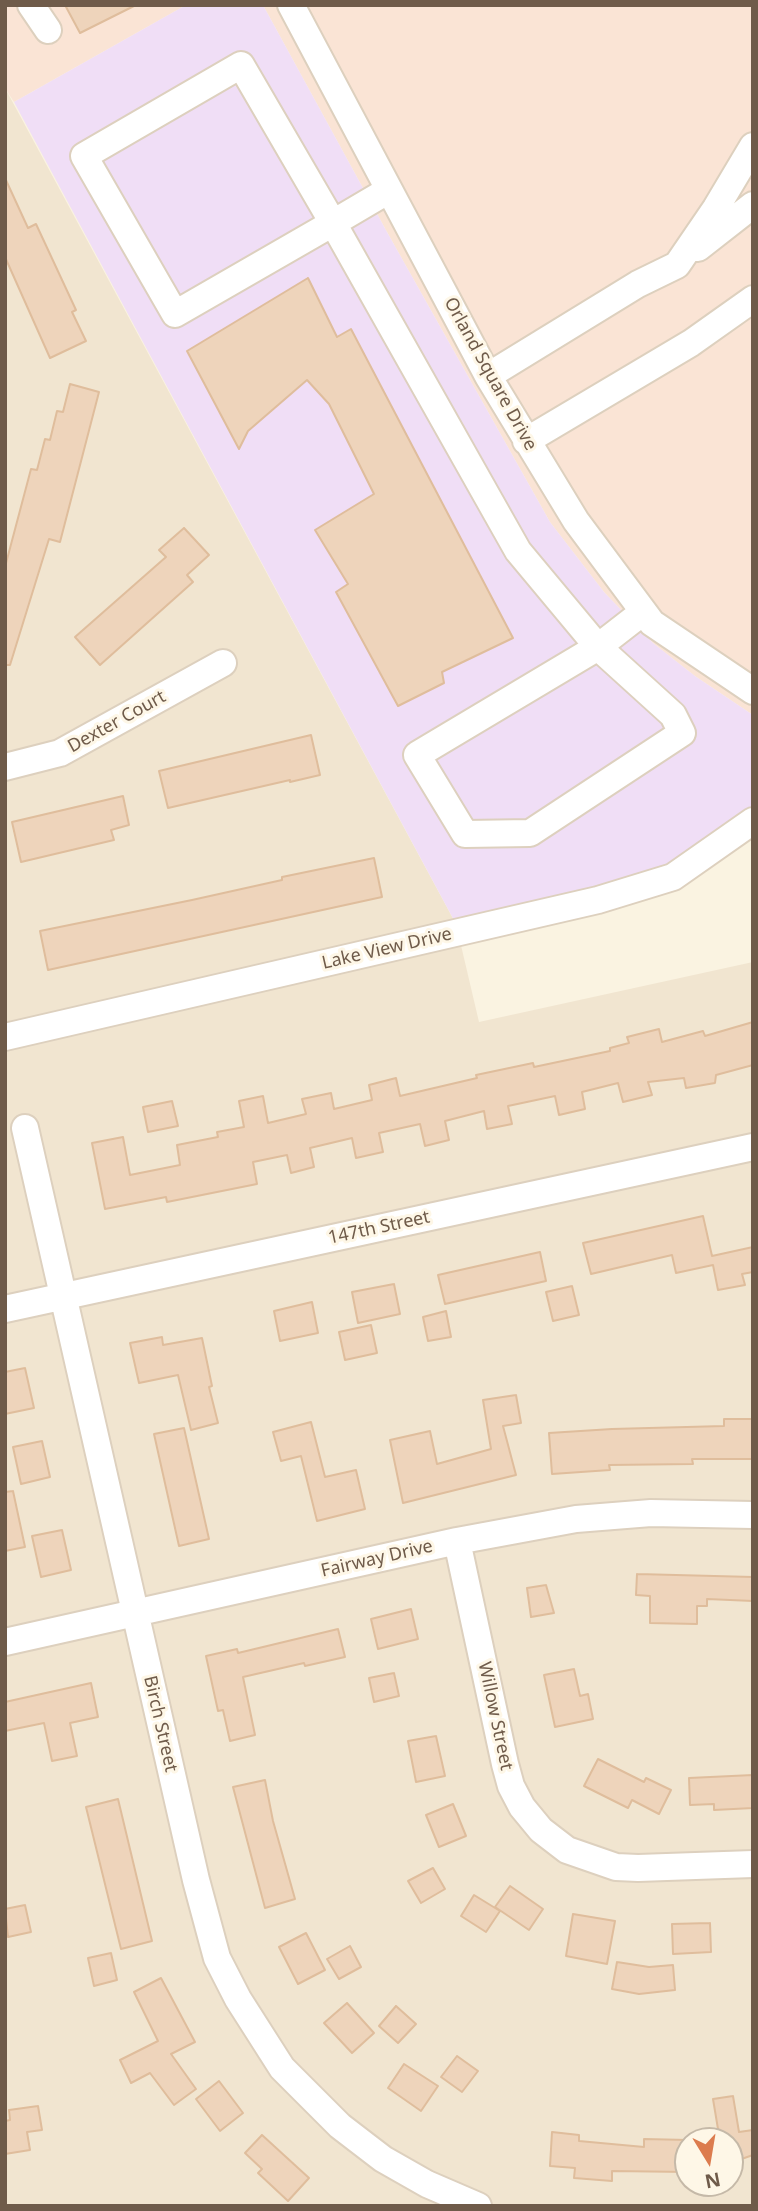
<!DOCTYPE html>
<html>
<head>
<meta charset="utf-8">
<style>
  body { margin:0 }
  #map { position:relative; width:758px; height:2211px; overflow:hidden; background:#faf3e1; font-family:"Noto Sans",sans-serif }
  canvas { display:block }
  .frame { position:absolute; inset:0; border:7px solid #6f5b4a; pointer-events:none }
  .north { position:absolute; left:674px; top:2127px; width:70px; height:70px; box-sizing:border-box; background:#fef7e7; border:2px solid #c5b9a8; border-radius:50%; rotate:169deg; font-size:19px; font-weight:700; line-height:28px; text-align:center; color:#6f5b4a }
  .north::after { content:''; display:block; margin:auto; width:24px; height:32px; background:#dc7c4e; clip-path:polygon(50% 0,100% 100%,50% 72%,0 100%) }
</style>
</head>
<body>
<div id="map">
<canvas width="758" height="2211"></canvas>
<div class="frame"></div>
<div class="north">N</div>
</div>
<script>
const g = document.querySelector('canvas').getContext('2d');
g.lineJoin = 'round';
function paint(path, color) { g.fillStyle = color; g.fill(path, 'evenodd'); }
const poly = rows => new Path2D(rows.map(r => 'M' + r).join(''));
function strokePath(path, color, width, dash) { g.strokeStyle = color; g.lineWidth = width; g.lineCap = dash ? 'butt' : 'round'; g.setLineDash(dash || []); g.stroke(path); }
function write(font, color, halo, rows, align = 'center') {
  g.font = font + ' "Noto Sans",sans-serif'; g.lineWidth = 6; g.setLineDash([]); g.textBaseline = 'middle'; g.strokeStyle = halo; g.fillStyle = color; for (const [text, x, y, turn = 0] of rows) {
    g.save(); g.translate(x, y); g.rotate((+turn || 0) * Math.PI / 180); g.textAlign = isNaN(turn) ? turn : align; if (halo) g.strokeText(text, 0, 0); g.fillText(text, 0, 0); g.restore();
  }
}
paint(poly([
  [5,88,456,924,479,1022,753,962,753,2206,5,2206],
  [688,2141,730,2141,730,2183,688,2183]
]), '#f1e5d0');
paint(poly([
  [5,5,186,5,14,102,5,88],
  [263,5,753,5,753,715,695,676,653,643,604,592,550,522,387,232]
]), '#fae4d5');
paint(poly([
  [186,5,263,5,387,232,550,522,604,592,653,643,695,676,753,715,753,814,667,869,456,924,14,102]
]), '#f0def6');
const building = poly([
  [65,5,136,5,80,33,65,5],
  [5,178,28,228,36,224,76,310,72,312,86,341,50,358,5,257,5,178],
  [308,278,337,337,351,329,513,638,442,672,444,683,398,706,336,592,348,584,315,530,374,494,329,404,307,380,248,431,239,449,187,351,308,278],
  [70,384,99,392,60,542,49,539,10,665,5,665,5,567,31,469,37,470,45,439,50,440,57,411,63,412,70,384],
  [184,528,209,555,187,575,193,582,100,665,75,637,166,557,159,550,184,528],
  [311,735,320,775,290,782,290,780,168,808,159,771,311,735],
  [123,796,129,825,111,830,114,840,21,862,12,822,123,796],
  [374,858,382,897,48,970,40,931,192,900,282,880,282,877,374,858],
  [753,1022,753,1065,716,1075,715,1083,686,1088,684,1078,648,1082,652,1095,623,1102,618,1083,582,1092,585,1109,559,1115,555,1096,508,1106,512,1124,487,1129,484,1111,445,1121,449,1140,425,1146,420,1124,379,1133,383,1152,356,1158,352,1138,310,1148,314,1167,291,1173,287,1155,253,1162,257,1184,167,1202,166,1197,105,1209,92,1143,123,1137,130,1175,180,1165,177,1145,218,1137,217,1132,244,1127,239,1101,263,1096,268,1123,306,1114,302,1099,331,1093,334,1109,372,1100,369,1085,396,1078,400,1096,477,1078,476,1075,533,1063,534,1067,610,1051,610,1048,629,1043,627,1037,659,1029,662,1042,703,1031,705,1036,753,1022],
  [172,1101,178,1126,148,1132,143,1107,172,1101],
  [703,1216,712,1256,753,1247,753,1272,742,1274,745,1285,718,1290,713,1265,676,1273,672,1255,591,1274,583,1243,703,1216],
  [540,1252,546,1281,445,1304,438,1275,540,1252],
  [394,1284,400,1314,358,1323,352,1292,394,1284],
  [572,1286,579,1315,553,1321,546,1292,572,1286],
  [312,1302,318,1333,280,1341,274,1311,312,1302],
  [446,1311,451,1337,428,1341,423,1317,446,1311],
  [371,1325,377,1353,345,1360,339,1332,371,1325],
  [162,1337,163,1345,202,1338,212,1386,209,1387,218,1423,191,1430,178,1375,139,1383,130,1343,162,1337],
  [25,1368,34,1408,5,1414,5,1372,25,1368],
  [516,1395,521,1423,503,1426,516,1475,403,1503,390,1440,430,1431,437,1464,491,1449,483,1400,516,1395],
  [724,1419,753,1419,753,1459,692,1459,693,1464,609,1465,610,1470,552,1474,549,1433,612,1429,724,1426,724,1419],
  [311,1422,325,1477,356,1470,365,1509,317,1521,301,1456,281,1461,273,1432,311,1422],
  [184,1428,209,1539,179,1546,154,1434,184,1428],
  [42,1441,50,1477,21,1484,13,1447,42,1441],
  [13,1491,25,1547,5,1551,5,1492,13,1491],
  [62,1530,71,1570,41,1577,32,1536,62,1530],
  [637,1574,753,1577,753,1601,707,1599,707,1606,697,1606,697,1624,650,1623,650,1596,636,1595,637,1574],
  [546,1585,554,1613,531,1617,527,1588,546,1585],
  [411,1609,418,1639,378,1649,371,1619,411,1609],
  [338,1629,345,1657,305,1666,304,1663,243,1677,255,1735,230,1741,223,1710,218,1711,206,1656,237,1649,238,1653,338,1629],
  [574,1669,580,1696,588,1694,593,1719,555,1727,544,1675,574,1669],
  [394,1673,399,1696,374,1702,369,1678,394,1673],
  [91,1683,98,1717,70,1723,77,1756,52,1761,44,1723,5,1731,5,1702,91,1683],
  [436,1736,445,1776,416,1782,408,1741,436,1736],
  [598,1759,644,1782,646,1778,671,1790,659,1814,632,1800,628,1808,584,1786,598,1759],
  [753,1775,753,1808,714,1810,714,1804,690,1805,689,1778,753,1775],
  [265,1780,273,1821,295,1899,265,1908,233,1787,265,1780],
  [118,1799,152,1941,121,1949,86,1807,118,1799],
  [453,1804,466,1836,439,1847,426,1815,453,1804],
  [433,1868,445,1889,421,1903,408,1881,433,1868],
  [510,1886,543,1909,529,1930,495,1907,510,1886],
  [474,1895,500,1911,486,1932,461,1916,474,1895],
  [25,1905,31,1932,8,1937,5,1909,25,1905],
  [573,1914,615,1921,607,1964,566,1956,573,1914],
  [710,1923,711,1952,673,1954,672,1924,710,1923],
  [306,1933,325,1970,298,1984,279,1947,306,1933],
  [350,1946,361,1967,339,1979,327,1959,350,1946],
  [111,1953,117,1980,94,1986,88,1958,111,1953],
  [617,1962,649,1967,673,1965,675,1990,639,1994,612,1989,617,1962],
  [161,1978,195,2042,171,2054,196,2089,174,2105,150,2073,131,2083,120,2060,158,2041,134,1992,161,1978],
  [347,2003,374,2033,352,2053,324,2023,347,2003],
  [396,2006,416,2024,398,2043,379,2026,396,2006],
  [457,2056,478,2071,462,2092,441,2077,457,2056],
  [404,2064,438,2086,421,2111,388,2088,404,2064],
  [219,2081,243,2113,220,2131,196,2099,219,2081],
  [733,2096,739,2132,753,2130,753,2155,730,2163,730,2141,720,2141,713,2099,733,2096],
  [38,2106,42,2130,27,2132,30,2150,5,2154,5,2121,10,2120,9,2110,38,2106],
  [552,2132,579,2135,579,2141,644,2147,644,2139,688,2140,688,2172,612,2171,612,2181,574,2178,575,2168,550,2166,552,2132],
  [262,2135,309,2178,288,2201,258,2173,262,2169,245,2153,262,2135]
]);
paint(building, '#eed4bb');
strokePath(building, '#dfbd9c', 2);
const minor = poly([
  [31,5,48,30],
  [291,5,488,376,576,521,652,623,753,691],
  [389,190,333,223,175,314,84,156,241,65,333,223,518,551,598,647,673,715,682,733,530,833,465,834,417,755,598,647,643,612],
  [698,248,753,205],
  [488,376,638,284,677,265,716,208,753,146],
  [526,441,691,343,753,299],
  [5,767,60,753,223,663],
  [5,1037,598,900,673,877,753,821],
  [25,1128,196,1880,217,1958,238,1999,282,2068,340,2126,383,2159,427,2184,478,2206],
  [5,1309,753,1147],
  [457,1541,505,1764,511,1786,522,1807,541,1830,567,1850,616,1867,638,1868,753,1864],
  [5,1642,457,1541,576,1519,651,1513,753,1515]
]);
strokePath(minor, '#ddd0be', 30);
strokePath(minor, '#fff', 26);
write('18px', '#6f5b4a', '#fef7e7', [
  ["Orland Square Drive",490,374,61],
  ["Dexter Court",117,722,-29],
  ["Lake View Drive",387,949,-13],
  ["147th Street",379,1228,-12],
  ["Fairway Drive",377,1559,-13],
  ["Willow Street",495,1716,78],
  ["Birch Street",160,1724,77]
]);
</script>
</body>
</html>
